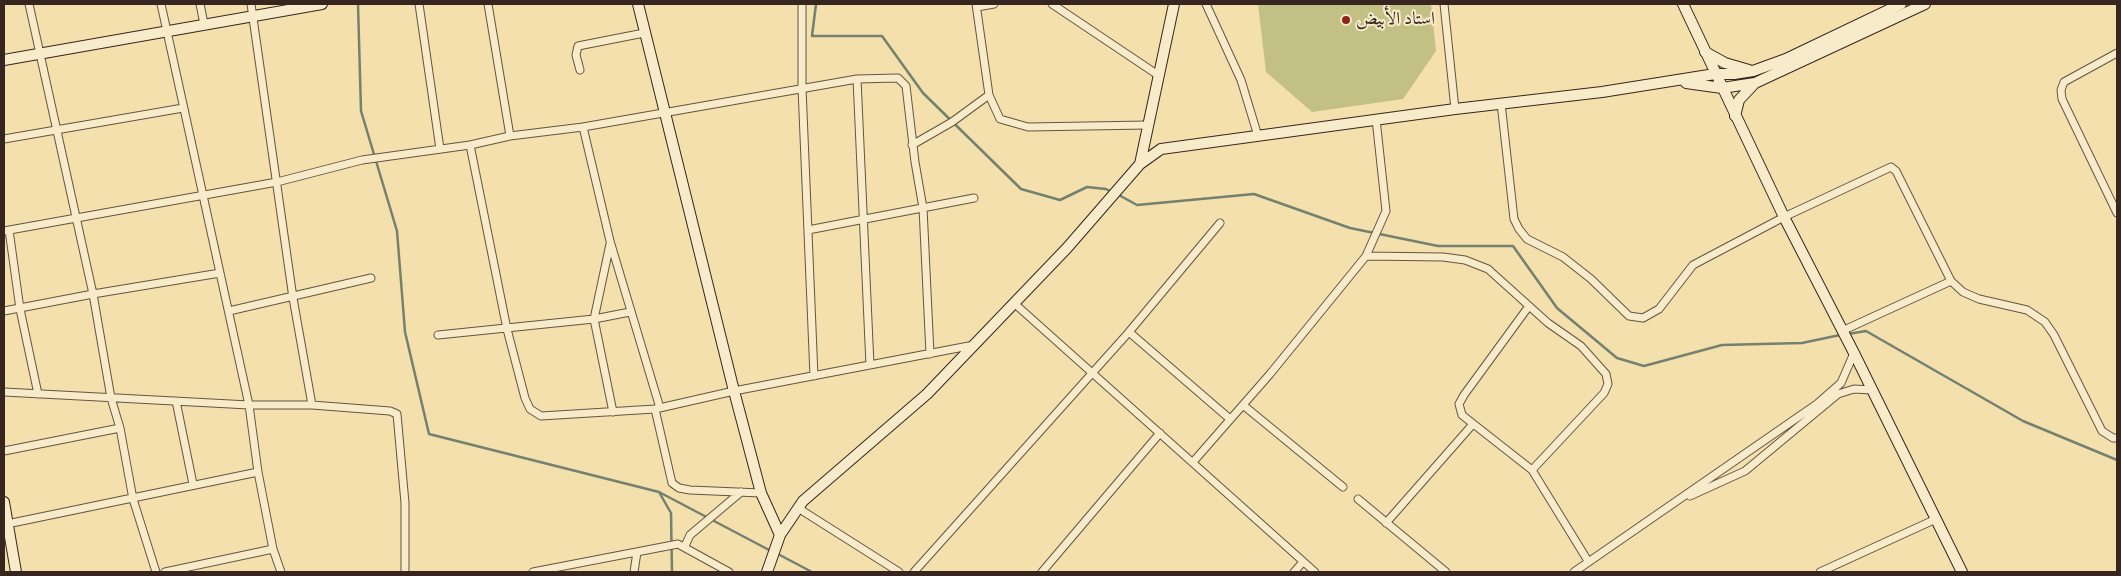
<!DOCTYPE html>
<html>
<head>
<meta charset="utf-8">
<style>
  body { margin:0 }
  #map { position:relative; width:2121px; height:576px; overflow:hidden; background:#f3e0ad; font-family:"IM FELL DW Pica",serif }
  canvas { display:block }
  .frame { position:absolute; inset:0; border:5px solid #36261f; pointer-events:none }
</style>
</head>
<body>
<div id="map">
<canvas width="2121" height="576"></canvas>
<div class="frame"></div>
</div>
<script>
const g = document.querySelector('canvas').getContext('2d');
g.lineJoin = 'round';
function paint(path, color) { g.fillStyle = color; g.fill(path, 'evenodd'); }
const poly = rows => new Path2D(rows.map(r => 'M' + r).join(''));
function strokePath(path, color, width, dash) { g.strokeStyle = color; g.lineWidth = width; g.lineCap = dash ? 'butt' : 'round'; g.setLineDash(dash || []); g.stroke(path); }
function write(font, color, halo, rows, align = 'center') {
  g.font = font + ' "IM FELL DW Pica",Amiri,serif'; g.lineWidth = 4; g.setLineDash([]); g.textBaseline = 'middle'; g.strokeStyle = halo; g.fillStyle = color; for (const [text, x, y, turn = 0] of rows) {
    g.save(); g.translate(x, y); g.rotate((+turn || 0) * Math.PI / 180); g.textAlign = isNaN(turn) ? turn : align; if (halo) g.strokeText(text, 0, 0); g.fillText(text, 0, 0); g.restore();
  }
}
paint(poly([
  [1258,4,1431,4,1436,51,1403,99,1312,112,1266,72]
]), '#c2c085');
strokePath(poly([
  [358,4,361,111,397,231,405,332,429,434,659,492,771,551],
  [816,4,812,36,882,36,923,93,1021,189,1060,200,1087,187,1106,189,1112,192],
  [1117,194,1137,205,1254,194,1350,228,1438,246,1513,246,1557,308,1617,358,1644,366,1722,345,1802,343,1840,335],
  [1848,334,1866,331,2023,421,2117,460],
  [659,492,671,513,672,572],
  [776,553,812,572]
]), '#74816f', 2.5);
const street = poly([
  [29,4,93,294,111,398,120,428,133,499,156,572],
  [161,4,249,405,258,472,273,549,281,572],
  [200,4,204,24],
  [251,4,293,298,312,405],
  [419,4,440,149],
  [488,4,510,136],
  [802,4,802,88,814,376],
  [976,4,989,95,1000,119,1028,127,1147,125],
  [1052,4,1158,75],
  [1206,4,1241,80,1258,136],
  [1444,4,1455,109],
  [977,7,994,4],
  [2117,53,2064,82,2061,90,2062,99,2117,213],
  [580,70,576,55,578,46,644,33],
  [857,79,870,365],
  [1501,103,1514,219,1519,229,1527,239,1563,257,1591,279,1629,316,1643,318,1659,309,1693,265,1784,217,1891,167,1896,171,1951,281,1963,292,1979,299,2027,310,2045,322,2054,335,2102,431,2113,438,2117,438],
  [583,127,610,241,660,408],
  [4,139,183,108],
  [470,145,507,329,525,398,530,409,541,416,655,409,734,391,974,345],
  [912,145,952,122,989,95],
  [9,230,20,309,38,394],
  [808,230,974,198],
  [4,231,277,182,362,160,470,145,510,136,583,127,857,79,898,78,906,86,915,162,923,208,930,354],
  [610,244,594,319,613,412],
  [1366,256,1443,257,1465,260,1488,269,1548,323,1581,346,1606,374,1608,384,1604,393,1532,470],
  [1015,304,1315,572],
  [1529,306,1464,395,1459,404,1462,415,1532,470,1588,561],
  [4,311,93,294,220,273],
  [229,311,371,278],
  [1842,331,1951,281],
  [1129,332,1230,419],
  [438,335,594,319,630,312],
  [4,392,249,405,312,405,390,411,397,414,405,503,405,572],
  [176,401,193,484],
  [1243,405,1343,487],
  [655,409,672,483,679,488,690,490,761,493],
  [4,451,120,428],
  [1193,462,1270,374,1366,256,1386,211,1376,119],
  [1690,496,1745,471,1838,394,1854,389,1872,390],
  [1358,499,1446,572],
  [798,508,899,572],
  [1386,523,1473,424],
  [7,524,258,472],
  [685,546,690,535,741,492],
  [165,572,273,549],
  [533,572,678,544,729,572],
  [634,572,637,552],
  [914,572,1129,332,1220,223],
  [1042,572,1160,433],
  [1294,572,1303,562],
  [1574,572,1817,404,1841,383,1854,353],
  [1820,572,1936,519]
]);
const secondary = poly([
  [638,4,734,391,761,493,780,535],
  [1683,4,1784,217,1854,353,1962,572],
  [1705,52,1725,63,1749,70],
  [4,60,322,4],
  [1686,83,1722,88,1755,83,1925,4],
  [1735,116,1739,100,1754,84],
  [1140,164,1174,4],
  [4,502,16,572],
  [767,572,780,535,803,501,927,394,1067,248,1140,164,1161,149,1455,109,1602,92,1715,74,1734,74,1753,71,1786,59,1901,4]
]);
strokePath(street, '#655442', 9);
strokePath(secondary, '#36261f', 12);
strokePath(street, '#f7ebca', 7);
strokePath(secondary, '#f7ebca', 10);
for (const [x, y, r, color] of [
  [1346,20,5,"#8f2418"]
]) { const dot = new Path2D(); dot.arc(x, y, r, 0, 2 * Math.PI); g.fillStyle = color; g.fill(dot); strokePath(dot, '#f7ebca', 2); }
write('18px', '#36261f', '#f7ebca', [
  ["استاد الأبيض",1356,20]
], 'left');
</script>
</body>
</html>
